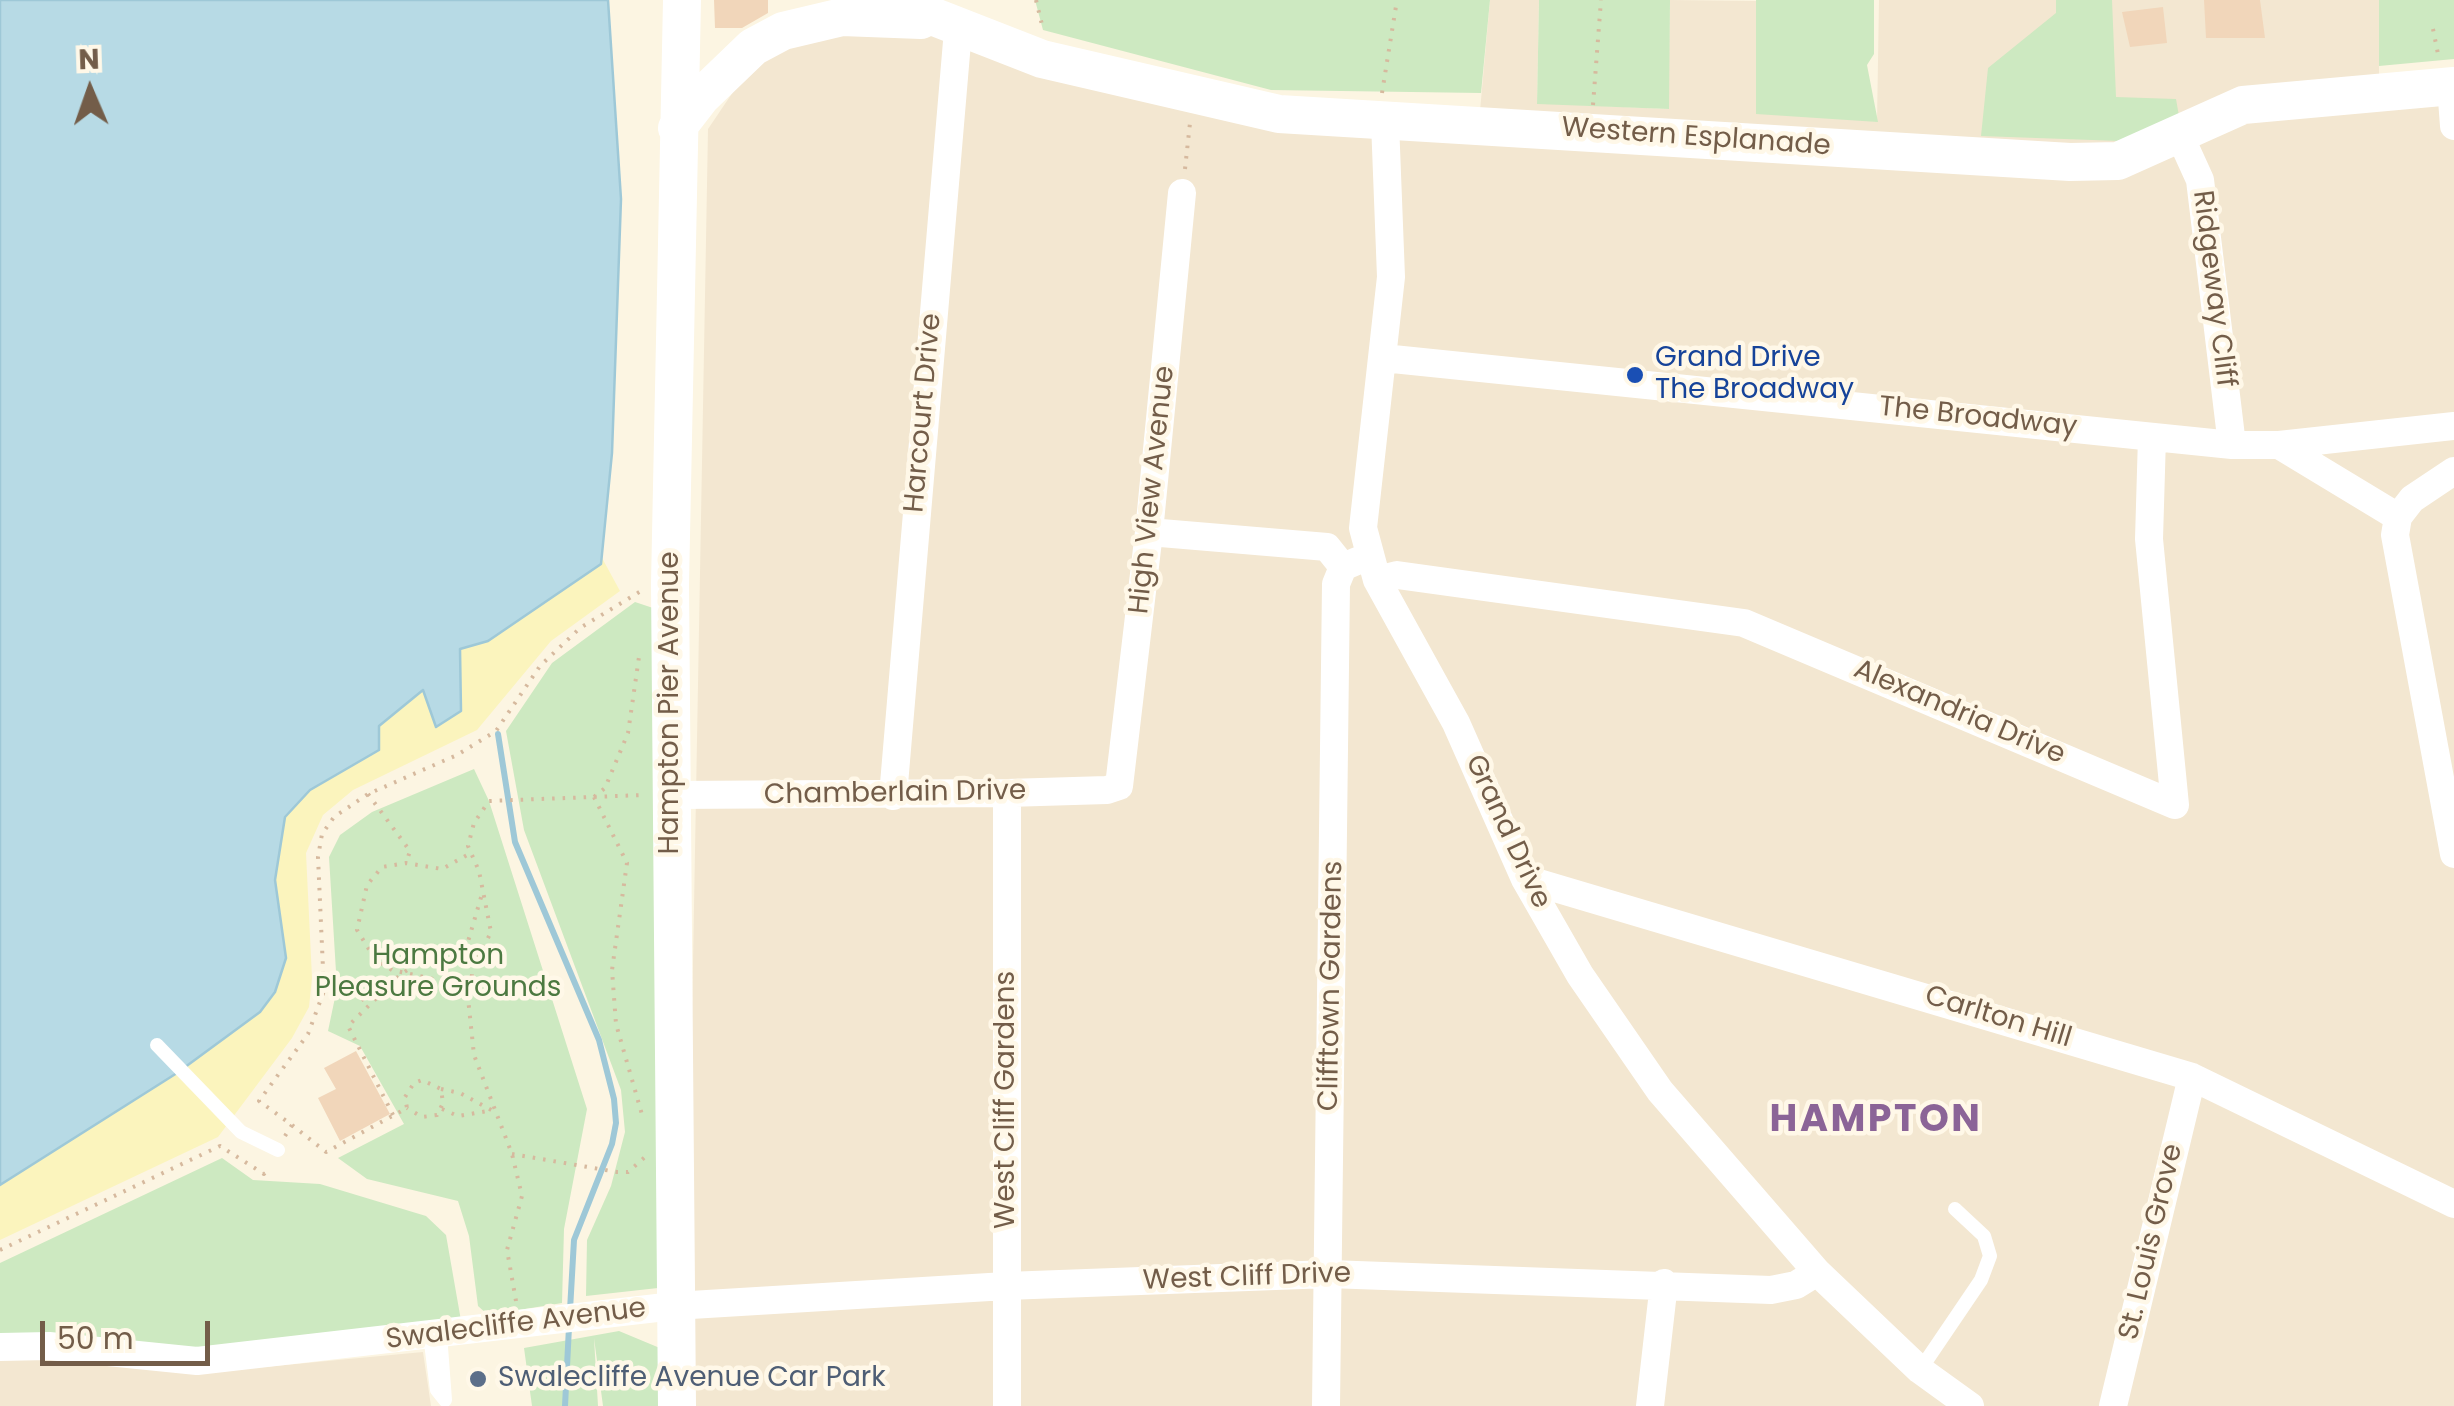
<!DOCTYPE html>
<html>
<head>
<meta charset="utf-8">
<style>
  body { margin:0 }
  #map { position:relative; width:2454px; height:1406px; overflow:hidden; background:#fcf5e2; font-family:Poppins,sans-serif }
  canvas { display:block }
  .north { position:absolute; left:40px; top:40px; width:100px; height:100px; -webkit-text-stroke:8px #fff8e8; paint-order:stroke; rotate:358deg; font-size:28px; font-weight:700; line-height:40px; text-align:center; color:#735d49 }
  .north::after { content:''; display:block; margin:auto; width:35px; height:45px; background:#735d49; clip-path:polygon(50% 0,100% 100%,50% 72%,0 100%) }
  .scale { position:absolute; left:40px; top:1321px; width:170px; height:45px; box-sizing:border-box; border:5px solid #735d49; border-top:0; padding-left:12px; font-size:30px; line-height:35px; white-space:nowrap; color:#735d49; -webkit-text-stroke:8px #fff8e8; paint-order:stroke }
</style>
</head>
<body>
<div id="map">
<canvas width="2454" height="1406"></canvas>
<div class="north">N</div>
<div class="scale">50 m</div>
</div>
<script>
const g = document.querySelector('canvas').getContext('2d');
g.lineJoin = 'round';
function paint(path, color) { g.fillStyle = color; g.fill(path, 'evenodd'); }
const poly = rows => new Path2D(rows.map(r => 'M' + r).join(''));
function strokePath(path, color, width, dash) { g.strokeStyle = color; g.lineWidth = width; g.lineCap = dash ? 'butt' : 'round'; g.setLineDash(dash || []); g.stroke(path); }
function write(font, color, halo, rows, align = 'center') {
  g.font = font + ' Poppins,sans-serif'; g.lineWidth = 9; g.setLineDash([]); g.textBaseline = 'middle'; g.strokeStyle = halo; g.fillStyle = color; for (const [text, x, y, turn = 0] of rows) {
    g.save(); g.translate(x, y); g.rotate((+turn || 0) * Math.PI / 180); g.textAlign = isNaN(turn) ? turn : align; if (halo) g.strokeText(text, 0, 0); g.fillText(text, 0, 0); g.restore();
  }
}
paint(poly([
  [1490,0,1539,0,1537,103,1668,109,1670,0,1758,1,1877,122,1879,0,2379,0,2379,96,2454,90,2454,1406,685,1406,708,129,754,61,836,30,974,29,1169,87,1480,111],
  [423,1352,431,1406,0,1406,0,1357,24,1354,200,1373]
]), '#f3e7d1');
paint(poly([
  [1035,0,1490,0,1481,93,1271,90,1043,30],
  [1539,0,1670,0,1669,109,1537,104],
  [1756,0,1874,0,1874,54,1867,65,1878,122,1756,114],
  [2056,0,2112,0,2116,97,2176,99,2179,116,2120,141,1981,136,1988,68,2056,13],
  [2379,0,2454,0,2454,59,2379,66],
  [635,602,653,608,667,1287,586,1296,587,1240,611,1186,625,1132,621,1090,524,830,506,731,552,663],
  [474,769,489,801,587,1109,564,1229,562,1303,488,1315,478,1306,469,1236,458,1201,367,1179,338,1158,404,1124,360,1046,328,1031,337,988,329,857,340,835,372,812],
  [222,1158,253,1180,320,1184,426,1216,446,1235,463,1332,197,1361,0,1349,0,1263],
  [619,1331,667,1351,668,1406,603,1406,594,1338,598,1406,532,1406,524,1348]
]), '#cde9c1');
paint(poly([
  [576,510,620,591,551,641,477,730,353,790,323,815,306,853,312,978,309,1007,292,1038,218,1137,0,1240,0,1119,204,842]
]), '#fbf4bd');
const water = poly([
  [0,0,608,0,621,199,612,453,601,564,488,641,460,649,461,711,436,727,423,690,379,726,379,750,310,790,285,817,275,880,286,958,275,992,260,1012,177,1073,0,1185,0,0]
]);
paint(water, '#b7dae5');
strokePath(water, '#9ec8d7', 2.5);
strokePath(poly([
  [498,734,515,842,599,1040,614,1099,616,1123,612,1144,574,1240,570,1310],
  [565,1406,569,1327]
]), '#9ec8d7', 6);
paint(poly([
  [714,0,768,0,768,13,742,28,715,28],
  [2204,0,2260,0,2265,38,2206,38],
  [2163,7,2167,43,2130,47,2122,12],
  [356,1051,390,1114,340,1141,318,1098,336,1089,324,1068]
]), '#f1d6ba');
strokePath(poly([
  [1036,0,1043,29],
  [2433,29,2439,59],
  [1382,93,1397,0],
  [1593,105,1601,0],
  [1185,169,1190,123],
  [368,794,410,851,406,863],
  [594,797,605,788,628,733,639,657],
  [594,797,627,863,612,970,616,1024,643,1118],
  [326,983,352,987,367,1004],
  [468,998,456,984,392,970,375,959,357,930,367,885,382,867,406,863,442,869,469,854],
  [441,1089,460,1093,493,1111],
  [442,1109,458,1116,488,1111],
  [393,1115,348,1026,401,974,429,957,467,945,482,894],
  [292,1125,326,1152,407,1108,405,1097,414,1083,422,1080,441,1089,443,1103,437,1115,422,1117,407,1108],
  [285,1136,292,1125,259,1101,308,1034,324,991,318,857,322,834,334,817,368,794,457,755,496,731,540,666,580,628,641,591],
  [512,1154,617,1172,628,1172,645,1157],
  [0,1250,220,1146,264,1174,268,1166],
  [516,1301,507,1250,522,1196,512,1154,474,1055,468,998,473,969,491,932,479,871,468,846,474,823,489,801,644,795]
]), '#d6b99e', 4, [2.5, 8]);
strokePath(poly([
  [157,1045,241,1132,278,1150],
  [440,1334,445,1400],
  [430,1335,437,1390,445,1400],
  [1920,1370,1981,1280,1990,1256,1984,1236,1955,1209]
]), '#fff', 14);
strokePath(poly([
  [2451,86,2454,126],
  [1385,122,1391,277,1363,528,1377,580,1456,723,1525,879,1580,975,1660,1091,1817,1272,1920,1370,1970,1406],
  [2180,136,2200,180,2232,445],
  [1383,358,2232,445,2279,445,2454,426],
  [2279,445,2398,517],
  [2454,471,2412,499,2398,517,2395,535,2454,854],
  [1149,532,1327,547,1343,567,1357,561],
  [1377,580,1397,575,1744,623,2175,805,2149,539,2152,437],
  [1007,793,1007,1406],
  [671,795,1007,793,1107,790,1119,786,1149,532,1182,193],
  [893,796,958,30],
  [1525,879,2192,1077,2454,1204],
  [0,1347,49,1346,197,1361,674,1306,1006,1286,1329,1274,1771,1290,1796,1285,1817,1272],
  [1326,1406,1336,584,1343,567],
  [1650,1406,1664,1283],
  [2113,1406,2192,1077]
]), '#fff', 28);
strokePath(poly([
  [891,0,1042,59,1279,114,2070,162,2118,161,2243,105,2454,86],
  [677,128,701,97,753,47,783,31,842,17,921,20],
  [677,1406,670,584,682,0]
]), '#fff', 38);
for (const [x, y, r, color] of [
  [1635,375,10,"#1a4fb4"],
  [478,1379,10,"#5c6f8a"]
]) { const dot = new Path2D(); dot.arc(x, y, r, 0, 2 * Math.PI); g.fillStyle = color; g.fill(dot); strokePath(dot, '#fff8e8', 4); }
write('28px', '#735d49', '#fff8e8', [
  ["Western Esplanade",1696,138,4],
  ["Ridgeway Cliff",2213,289,83],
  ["Harcourt Drive",924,413,-85],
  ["The Broadway",1978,418,6],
  ["High View Avenue",1153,490,-84],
  ["Hampton Pier Avenue",671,703,-90],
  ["Alexandria Drive",1959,713,23],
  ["Chamberlain Drive",895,794,-1],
  ["Grand Drive",1507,832,65],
  ["Clifftown Gardens",1332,986,-89],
  ["Carlton Hill",1998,1018,17],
  ["West Cliff Gardens",1007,1100,-90],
  ["St. Louis Grove",2152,1242,-77],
  ["West Cliff Drive",1247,1278,-2],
  ["Swalecliffe Avenue",516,1325,-7]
]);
write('28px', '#164399', '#fff8e8', [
  ["Grand Drive",1655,359],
  ["The Broadway",1655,391]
], 'left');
write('28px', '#4c7941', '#fff8e8', [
  ["Hampton",438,957],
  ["Pleasure Grounds",438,989]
]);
write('28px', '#4e5e75', '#fff8e8', [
  ["Swalecliffe Avenue Car Park",498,1379]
], 'left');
g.letterSpacing = '2.5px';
write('bold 38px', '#8b6497', '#fff8e8', [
  ["HAMPTON",1876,1121]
]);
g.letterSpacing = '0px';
</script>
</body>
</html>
